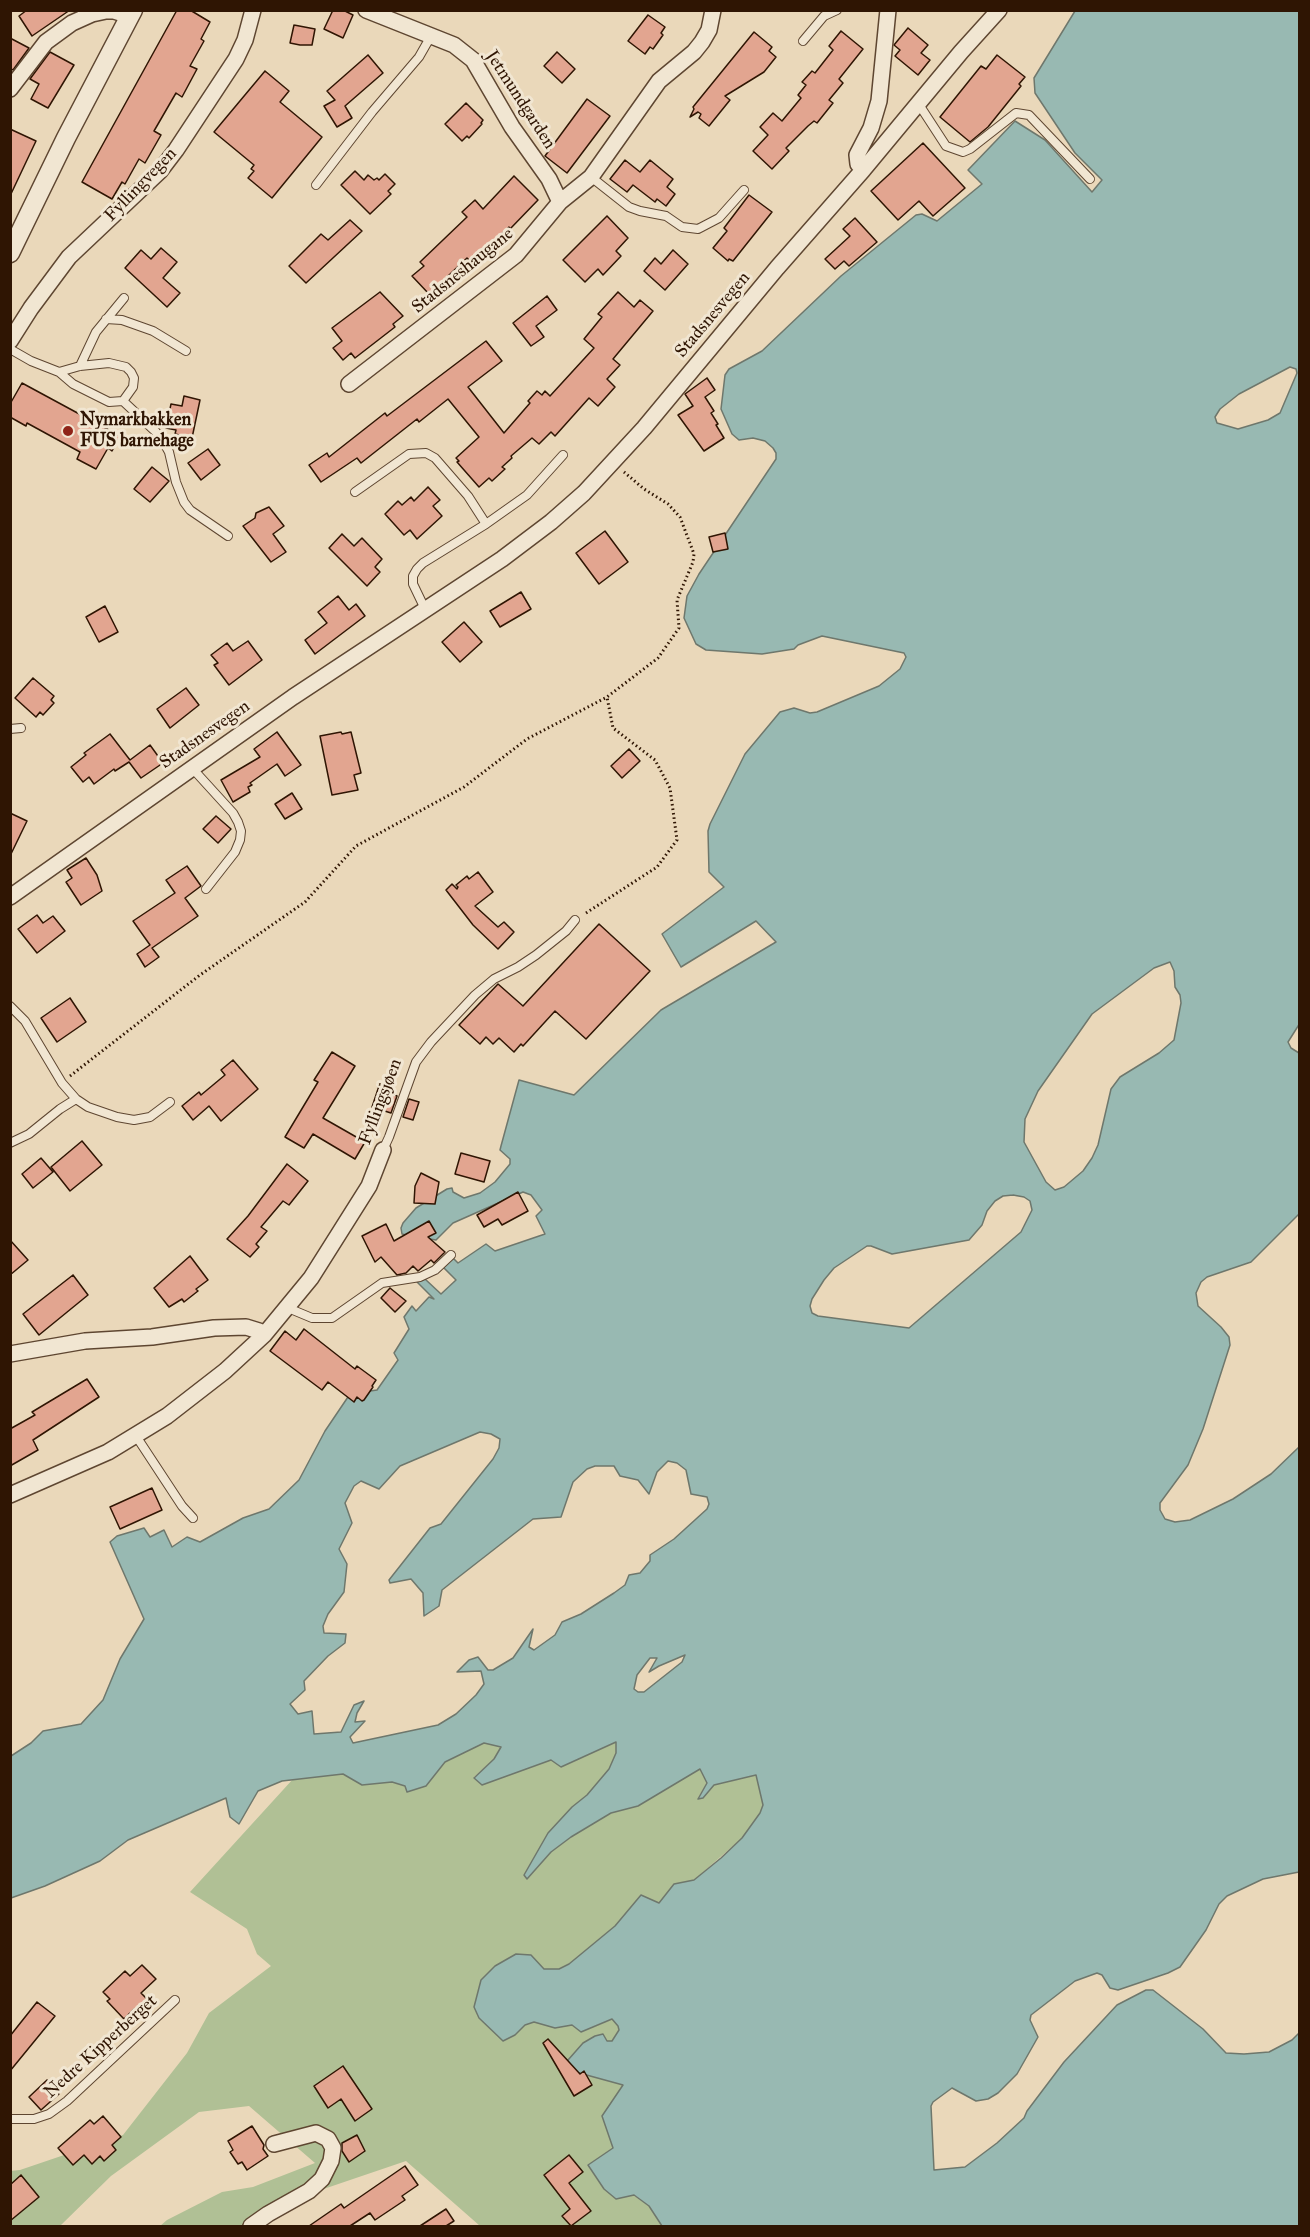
<!DOCTYPE html>
<html>
<head>
<meta charset="utf-8">
<style>
  body { margin:0 }
  #map { position:relative; width:1310px; height:2237px; overflow:hidden; background:#ead8ba; font-family:"IM FELL Great Primer",serif }
  canvas { display:block }
  .frame { position:absolute; inset:0; border:12px solid #2f1503; pointer-events:none }
</style>
</head>
<body>
<div id="map">
<canvas width="1310" height="2237"></canvas>
<div class="frame"></div>
</div>
<script>
const g = document.querySelector('canvas').getContext('2d');
g.lineJoin = 'round';
function paint(path, color) { g.fillStyle = color; g.fill(path, 'evenodd'); }
const poly = rows => new Path2D(rows.map(r => 'M' + r).join(''));
function strokePath(path, color, width, dash) { g.strokeStyle = color; g.lineWidth = width; g.lineCap = dash ? 'butt' : 'round'; g.setLineDash(dash || []); g.stroke(path); }
function write(font, color, halo, rows, align = 'center') {
  g.font = font + ' "IM FELL Great Primer",serif'; g.lineWidth = 6; g.setLineDash([]); g.textBaseline = 'middle'; g.strokeStyle = halo; g.fillStyle = color; for (const [text, x, y, turn = 0] of rows) {
    g.save(); g.translate(x, y); g.rotate((+turn || 0) * Math.PI / 180); g.textAlign = isNaN(turn) ? turn : align; if (halo) g.strokeText(text, 0, 0); g.fillText(text, 0, 0); g.restore();
  }
}
paint(poly([
  [616,1741,616,1753,609,1769,587,1795,572,1807,527,1879,551,1852,571,1837,611,1813,638,1806,700,1768,707,1783,698,1798,703,1798,714,1785,756,1775,763,1805,760,1813,742,1838,694,1880,674,1884,659,1903,641,1895,615,1926,569,1964,559,1969,544,1969,516,1954,495,1966,481,1981,515,2035,525,2025,534,2022,555,2028,572,2025,581,2032,613,2019,618,2026,619,2030,612,2041,607,2041,623,2085,613,2148,588,2165,604,2189,616,2199,633,2195,649,2206,662,2226,480,2226,406,2161,303,2196,251,2226,160,2226,167,2220,222,2192,253,2187,315,2163,249,2106,199,2112,111,2176,60,2226,11,2226,10,2171,20,2170,123,2135,187,2053,209,2013,271,1966,257,1954,247,1929,190,1892,293,1779,343,1774,362,1785,392,1782,406,1786,407,1792,426,1786,445,1762,484,1743,501,1747,494,1759,474,1777,482,1785,551,1760,561,1766]
]), '#b0c095');
const water = poly([
  [1075,11,1299,11,1300,1023,1288,1042,1291,1048,1299,1053,1299,1214,1251,1262,1207,1277,1201,1282,1196,1293,1198,1306,1221,1327,1229,1337,1230,1345,1203,1429,1188,1465,1160,1503,1160,1510,1165,1519,1175,1522,1190,1520,1233,1499,1271,1474,1299,1447,1299,1872,1263,1879,1227,1896,1219,1904,1206,1930,1180,1967,1168,1973,1118,1990,1110,1988,1102,1975,1097,1973,1075,1981,1031,2015,1030,2020,1038,2037,1017,2074,998,2093,988,2099,976,2101,952,2088,933,2102,931,2106,934,2170,965,2167,997,2143,1024,2118,1027,2111,1064,2062,1117,2005,1146,1990,1153,1990,1203,2029,1226,2053,1244,2054,1269,2052,1292,2040,1299,2033,1299,2226,662,2226,649,2206,634,2195,616,2199,604,2189,588,2165,613,2148,602,2116,623,2085,561,2068,583,2043,595,2036,603,2034,607,2041,612,2041,619,2030,618,2026,612,2019,581,2032,572,2025,555,2028,534,2022,525,2025,515,2035,503,2041,479,2018,474,2007,481,1980,495,1966,516,1954,531,1955,544,1969,559,1969,569,1964,615,1926,641,1895,659,1903,674,1884,694,1880,721,1858,742,1838,760,1813,763,1805,756,1775,714,1785,703,1798,698,1799,707,1783,700,1769,638,1806,611,1813,571,1837,551,1852,527,1879,524,1875,548,1833,572,1807,587,1795,609,1769,616,1753,616,1742,561,1767,551,1760,482,1785,474,1778,494,1759,501,1747,484,1743,445,1762,426,1786,407,1792,405,1786,392,1782,362,1785,343,1774,282,1781,258,1791,239,1824,230,1817,226,1798,128,1840,100,1861,45,1886,11,1898,11,1756,31,1743,43,1731,81,1724,103,1700,120,1659,144,1619,110,1542,117,1536,144,1528,150,1537,164,1530,172,1547,187,1537,200,1542,243,1518,269,1509,299,1480,325,1431,350,1394,377,1390,398,1360,394,1353,409,1329,404,1317,412,1306,416,1311,429,1297,434,1299,417,1282,425,1279,441,1294,456,1280,443,1267,453,1258,458,1263,486,1244,495,1251,545,1234,536,1216,542,1210,531,1195,523,1192,453,1223,436,1240,406,1235,402,1234,401,1228,403,1223,416,1208,447,1189,452,1188,453,1192,464,1198,480,1193,495,1182,510,1164,510,1159,500,1150,501,1146,519,1080,574,1095,661,1010,776,942,756,921,681,967,662,934,724,887,709,872,708,831,710,824,745,754,780,712,794,708,810,713,817,712,879,686,900,669,906,657,904,653,822,636,798,645,794,649,762,654,706,650,696,644,684,618,687,596,699,574,776,459,776,453,773,448,765,441,753,438,739,440,732,434,721,409,725,375,729,369,762,351,841,276,916,215,922,214,937,221,982,184,968,170,1015,121,1045,140,1092,192,1102,180,1075,153,1035,93,1034,78,1075,11],
  [1290,367,1296,369,1297,373,1280,413,1268,420,1238,429,1217,423,1215,417,1220,409,1239,394,1290,367],
  [1170,962,1174,971,1175,987,1180,995,1181,1003,1174,1040,1159,1053,1120,1077,1111,1089,1098,1145,1092,1158,1083,1171,1064,1187,1055,1190,1046,1182,1024,1142,1025,1119,1038,1091,1092,1014,1154,968,1170,962],
  [1013,1195,1024,1197,1030,1201,1032,1210,1021,1232,909,1328,818,1316,812,1313,810,1306,812,1299,824,1280,834,1268,867,1246,871,1246,892,1254,969,1240,982,1225,987,1211,995,1201,1003,1196,1013,1195],
  [480,1432,491,1434,500,1439,499,1448,493,1459,441,1524,430,1528,389,1580,390,1583,411,1579,423,1593,424,1616,439,1606,442,1590,533,1519,561,1517,573,1482,587,1469,595,1466,614,1466,620,1476,638,1480,649,1494,657,1472,668,1461,677,1463,686,1470,691,1494,707,1497,709,1504,707,1509,674,1539,650,1555,650,1561,640,1573,629,1575,625,1585,614,1593,581,1614,562,1622,555,1635,534,1650,529,1647,533,1629,513,1658,493,1670,488,1670,478,1657,469,1660,457,1672,481,1671,484,1684,476,1695,456,1714,438,1725,353,1743,350,1737,365,1721,355,1722,357,1713,364,1701,354,1705,341,1732,314,1734,312,1711,298,1714,290,1704,305,1690,304,1681,328,1656,345,1643,346,1634,324,1633,323,1626,328,1614,344,1592,347,1564,339,1549,352,1523,345,1503,354,1486,361,1481,379,1489,400,1466,480,1432],
  [685,1655,682,1662,644,1692,638,1692,634,1689,637,1675,650,1658,657,1658,649,1672,659,1666,685,1655]
]);
paint(water, '#98b9b2');
strokePath(water, '#6e776c', 1.5);
const building = poly([
  [27,10,70,10,32,36,19,16,27,10],
  [177,10,190,10,210,22,201,39,204,41,190,66,197,69,182,97,176,93,154,131,161,135,145,163,139,159,125,184,122,182,112,199,82,182,177,10],
  [333,10,343,10,353,15,343,38,324,29,333,10],
  [648,15,665,27,661,33,663,35,653,49,650,47,645,54,628,41,648,15],
  [294,25,315,29,312,45,300,45,290,43,294,25],
  [908,28,928,45,921,53,930,60,918,75,895,56,900,50,894,45,908,28],
  [841,31,863,49,839,79,843,83,829,100,833,103,817,123,814,121,808,126,786,148,789,151,772,169,753,151,768,135,760,127,773,113,782,121,801,98,798,95,806,85,802,82,812,71,815,73,833,50,829,46,841,31],
  [754,32,772,47,769,51,776,57,764,72,725,96,730,100,709,126,699,118,701,114,698,112,690,117,694,109,693,107,754,32],
  [10,38,29,48,13,70,10,68,10,38],
  [50,52,74,65,48,108,31,99,39,84,30,79,50,52],
  [557,52,575,69,562,83,544,66,557,52],
  [368,55,383,73,345,106,352,118,337,127,324,106,335,100,327,91,368,55],
  [997,55,1025,77,1019,84,1021,86,988,127,970,142,940,117,981,66,986,69,997,55],
  [265,71,289,91,280,102,322,137,272,198,248,178,254,171,251,169,254,165,214,132,265,71],
  [587,99,610,116,567,173,545,156,587,99],
  [466,103,483,120,481,123,482,124,469,138,467,136,462,141,445,124,466,103],
  [10,129,36,141,10,196,10,129],
  [923,143,965,188,933,216,919,201,898,220,871,191,923,143],
  [625,160,640,172,650,160,673,179,667,187,675,194,666,206,657,199,655,202,633,185,627,192,610,179,625,160],
  [355,171,364,180,368,175,374,180,377,178,379,180,385,174,395,184,388,191,391,194,370,214,341,185,355,171],
  [514,176,538,200,510,229,509,227,471,262,467,258,429,294,412,276,424,266,420,262,467,217,462,212,475,200,483,209,514,176],
  [749,195,772,212,733,261,729,259,728,261,713,248,727,231,724,228,749,195],
  [607,216,628,238,616,251,621,256,603,275,598,269,585,282,563,260,607,216],
  [855,218,877,242,849,266,844,261,835,269,825,259,850,236,843,229,855,218],
  [350,220,362,231,306,283,289,266,321,234,328,240,350,220],
  [161,248,177,262,163,278,180,293,167,307,125,268,141,250,151,259,161,248],
  [673,250,688,264,665,290,644,271,655,258,661,264,673,250],
  [380,292,403,316,393,324,395,327,355,358,351,353,343,360,333,348,342,341,332,328,380,292],
  [618,292,634,307,640,300,653,311,613,359,620,365,607,379,615,387,598,406,589,398,555,436,551,432,539,444,532,438,511,456,512,458,502,467,505,469,492,481,489,478,479,487,457,462,459,461,456,458,479,437,448,399,419,422,417,419,361,463,357,458,321,482,309,465,327,453,329,457,385,413,387,416,486,341,502,361,468,387,504,433,530,403,528,401,537,391,542,395,545,391,550,396,594,348,584,339,602,317,598,314,618,292],
  [547,296,557,310,536,326,544,337,531,346,513,323,547,296],
  [707,378,715,390,705,397,714,411,711,413,718,424,716,425,724,438,704,451,678,415,693,406,685,394,707,378],
  [22,383,120,436,112,451,108,448,96,469,77,459,80,452,27,423,26,426,10,417,10,404,22,383],
  [184,396,200,400,192,438,175,434,176,430,166,428,171,404,182,406,184,396],
  [208,449,220,465,201,480,188,463,208,449],
  [152,467,169,481,150,502,134,489,152,467],
  [428,487,440,500,433,506,442,516,417,539,410,530,404,535,385,514,398,501,402,505,411,497,414,501,428,487],
  [269,507,284,526,273,534,286,552,271,562,243,526,255,518,256,513,269,507],
  [605,531,628,562,599,584,576,553,605,531],
  [725,533,728,549,713,552,709,537,725,533],
  [342,534,354,546,362,538,382,559,375,567,380,572,367,586,329,548,342,534],
  [521,592,531,609,500,627,490,611,521,592],
  [338,596,349,610,356,604,365,616,315,654,305,640,327,623,318,612,338,596],
  [105,606,118,632,99,642,86,617,105,606],
  [464,622,482,642,460,662,442,642,464,622],
  [248,641,262,660,229,685,214,665,218,663,211,655,227,643,233,651,248,641],
  [33,678,54,696,51,700,54,703,43,715,40,712,36,717,15,698,33,678],
  [186,688,199,705,170,728,157,709,186,688],
  [277,732,301,765,285,776,277,764,250,783,252,785,248,787,250,792,233,802,221,780,260,757,254,749,277,732],
  [341,732,342,734,351,732,361,773,354,775,358,790,332,795,320,736,341,732],
  [110,734,130,760,150,745,163,763,141,778,129,762,115,771,114,769,94,784,89,777,83,782,71,767,86,755,84,753,110,734],
  [629,749,640,761,622,778,611,766,629,749],
  [292,793,302,809,285,819,275,804,292,793],
  [10,813,27,821,10,856,10,813],
  [216,816,231,829,218,843,203,829,216,816],
  [86,858,97,875,102,891,81,905,66,882,72,878,67,870,86,858],
  [187,866,201,886,185,898,198,916,152,948,159,957,145,967,137,954,150,945,133,921,175,893,166,880,187,866],
  [478,872,493,892,475,906,498,927,504,922,514,932,498,949,473,925,446,890,452,884,457,889,458,887,456,885,467,876,469,879,478,872],
  [37,915,43,923,53,916,65,931,37,953,18,929,37,915],
  [599,924,650,971,586,1039,555,1011,523,1046,521,1044,514,1052,499,1038,493,1044,486,1037,480,1044,459,1025,498,984,523,1006,599,924],
  [70,998,86,1022,57,1042,41,1018,70,998],
  [332,1052,355,1066,323,1118,365,1142,355,1159,313,1134,304,1148,285,1137,318,1082,314,1080,332,1052],
  [233,1060,258,1089,221,1121,209,1106,193,1120,182,1106,199,1092,201,1095,225,1075,221,1070,233,1060],
  [379,1086,393,1091,392,1094,397,1096,391,1113,372,1107,379,1086],
  [409,1099,419,1102,413,1120,403,1117,409,1099],
  [82,1141,102,1165,70,1191,51,1167,82,1141],
  [461,1153,490,1161,484,1182,455,1174,461,1153],
  [41,1158,53,1172,33,1188,22,1174,41,1158],
  [287,1164,308,1181,289,1205,283,1201,261,1227,267,1231,256,1244,259,1247,250,1257,227,1239,248,1216,287,1164],
  [421,1173,439,1182,435,1204,414,1203,415,1186,421,1173],
  [518,1192,528,1211,502,1225,498,1219,484,1227,477,1215,518,1192],
  [429,1221,436,1233,428,1237,445,1252,434,1263,431,1260,418,1271,413,1266,406,1273,397,1275,381,1257,375,1262,362,1236,386,1224,394,1241,429,1221],
  [10,1240,28,1260,10,1275,10,1240],
  [190,1256,208,1280,196,1289,198,1291,184,1302,182,1299,169,1307,154,1288,190,1256],
  [73,1275,88,1295,39,1335,23,1314,73,1275],
  [390,1288,406,1301,395,1312,381,1298,390,1288],
  [304,1329,355,1369,357,1366,376,1380,372,1386,373,1387,364,1400,362,1401,357,1397,354,1402,328,1382,322,1390,270,1351,285,1331,296,1340,304,1329],
  [87,1379,99,1397,33,1440,38,1450,10,1466,10,1429,35,1415,32,1412,87,1379],
  [152,1488,162,1510,120,1529,110,1507,152,1488],
  [142,1965,156,1979,141,1993,148,2000,136,2012,134,2009,124,2019,107,2001,110,1999,103,1992,125,1971,130,1976,142,1965],
  [37,2002,55,2016,10,2071,10,2036,37,2002],
  [548,2039,580,2074,584,2071,592,2085,574,2096,543,2043,548,2039],
  [343,2066,372,2109,355,2121,341,2099,328,2108,314,2086,343,2066],
  [47,2080,59,2094,41,2110,29,2097,47,2080],
  [103,2116,121,2137,112,2145,116,2150,104,2161,100,2156,92,2164,84,2155,73,2165,58,2148,90,2120,94,2124,103,2116],
  [252,2126,264,2145,263,2149,268,2156,247,2170,242,2162,238,2164,230,2152,233,2150,228,2141,252,2126],
  [357,2135,365,2151,349,2162,342,2151,342,2143,357,2135],
  [569,2155,583,2172,569,2183,591,2211,571,2226,562,2216,570,2209,544,2175,569,2155],
  [405,2166,418,2185,402,2196,405,2200,375,2220,370,2213,350,2226,309,2226,341,2204,344,2208,405,2166],
  [21,2175,39,2197,10,2221,10,2185,21,2175],
  [446,2209,454,2221,446,2226,420,2226,446,2209]
]);
paint(building, '#e2a590');
strokePath(building, '#2f1503', 1.5);
const service = poly([
  [803,41,824,16,837,10],
  [918,103,946,146,963,152,970,149,1016,113,1029,115,1090,179],
  [591,177,629,207,640,211,666,216,682,227,698,229,719,218,744,190],
  [316,185,372,112,419,57,431,36],
  [106,319,122,320,153,331,186,351],
  [10,349,31,361,59,372,73,384,109,402,123,401,133,387,134,378,131,372,126,367,109,363,80,366,59,372],
  [80,366,96,332,124,298],
  [123,401,156,432,164,443,169,452,176,482,184,502,190,510,228,536],
  [355,492,409,454,426,453,435,458,468,496,486,524],
  [425,609,413,584,413,576,417,569,423,563,486,524,527,495,563,455],
  [10,729,21,728],
  [192,768,233,813,238,822,241,831,240,840,235,852,206,889],
  [10,1006,25,1021,62,1083,76,1099,88,1107,117,1117,134,1120,150,1117,170,1102],
  [10,1143,29,1134,60,1109,76,1099],
  [383,1150,389,1137,416,1062,431,1042,475,995,494,979,518,967,536,955,566,931,575,920],
  [288,1308,312,1318,332,1318,382,1283,420,1277,435,1270,451,1255],
  [136,1436,182,1506,193,1518],
  [10,2119,34,2119,49,2114,67,2101,175,2000]
]);
const minor = poly([
  [366,10,454,45,473,60,512,127,549,179,560,202],
  [10,89,46,42,72,23,92,14,106,11,114,11,130,16],
  [863,170,858,164,857,155,871,128,879,101,888,10],
  [10,341,31,308,69,257,160,171,176,150,236,59,245,40,253,10],
  [349,384,516,255,560,202,591,177,659,81,694,52,702,42,709,30,713,10],
  [10,897,293,697,502,559,551,522,584,493,644,428,777,268,863,170,961,52,999,10],
  [10,1354,85,1341,152,1337,214,1328,246,1327,259,1331,264,1335],
  [10,1495,108,1452,167,1416,225,1371,264,1335,311,1278,369,1186,383,1150],
  [251,2226,268,2214,309,2191,322,2179,331,2161,333,2148,328,2139,316,2133,274,2144]
]);
const tertiary = poly([
  [10,253,66,138,133,10]
]);
strokePath(service, '#5e4631', 10);
strokePath(minor, '#5e4631', 18);
strokePath(tertiary, '#5e4631', 21);
strokePath(poly([
  [586,913,657,867,677,840,670,788,655,760,613,728,607,697],
  [70,1076,200,975,305,902,356,846,464,787,527,739,607,697,658,658,679,628,677,600,693,562,694,554,680,517,668,504,644,489,624,472]
]), '#2f1503', 3, [1.5, 3]);
strokePath(service, '#f1e6d2', 8);
strokePath(minor, '#f1e6d2', 15);
strokePath(tertiary, '#f1e6d2', 18);
for (const [x, y, r, color] of [
  [68,431,6,"#8f2418"]
]) { const dot = new Path2D(); dot.arc(x, y, r, 0, 2 * Math.PI); g.fillStyle = color; g.fill(dot); strokePath(dot, '#f1e6d2', 2); }
write('18px', '#2f1503', '#f1e6d2', [
  ["Jetmundgarden",520,100,57],
  ["Fyllingvegen",141,185,-46],
  ["Stadsneshaugane",463,271,-39],
  ["Stadsnesvegen",713,315,-50],
  ["Stadsnesvegen",205,735,-35],
  ["Fyllingsjøen",381,1102,-69],
  ["Nedre Kipperberget",101,2047,-42]
]);
write('bold 18px', '#2f1503', '#f1e6d2', [
  ["Nymarkbakken",80,421],
  ["FUS barnehage",80,442]
], 'left');
</script>
</body>
</html>
